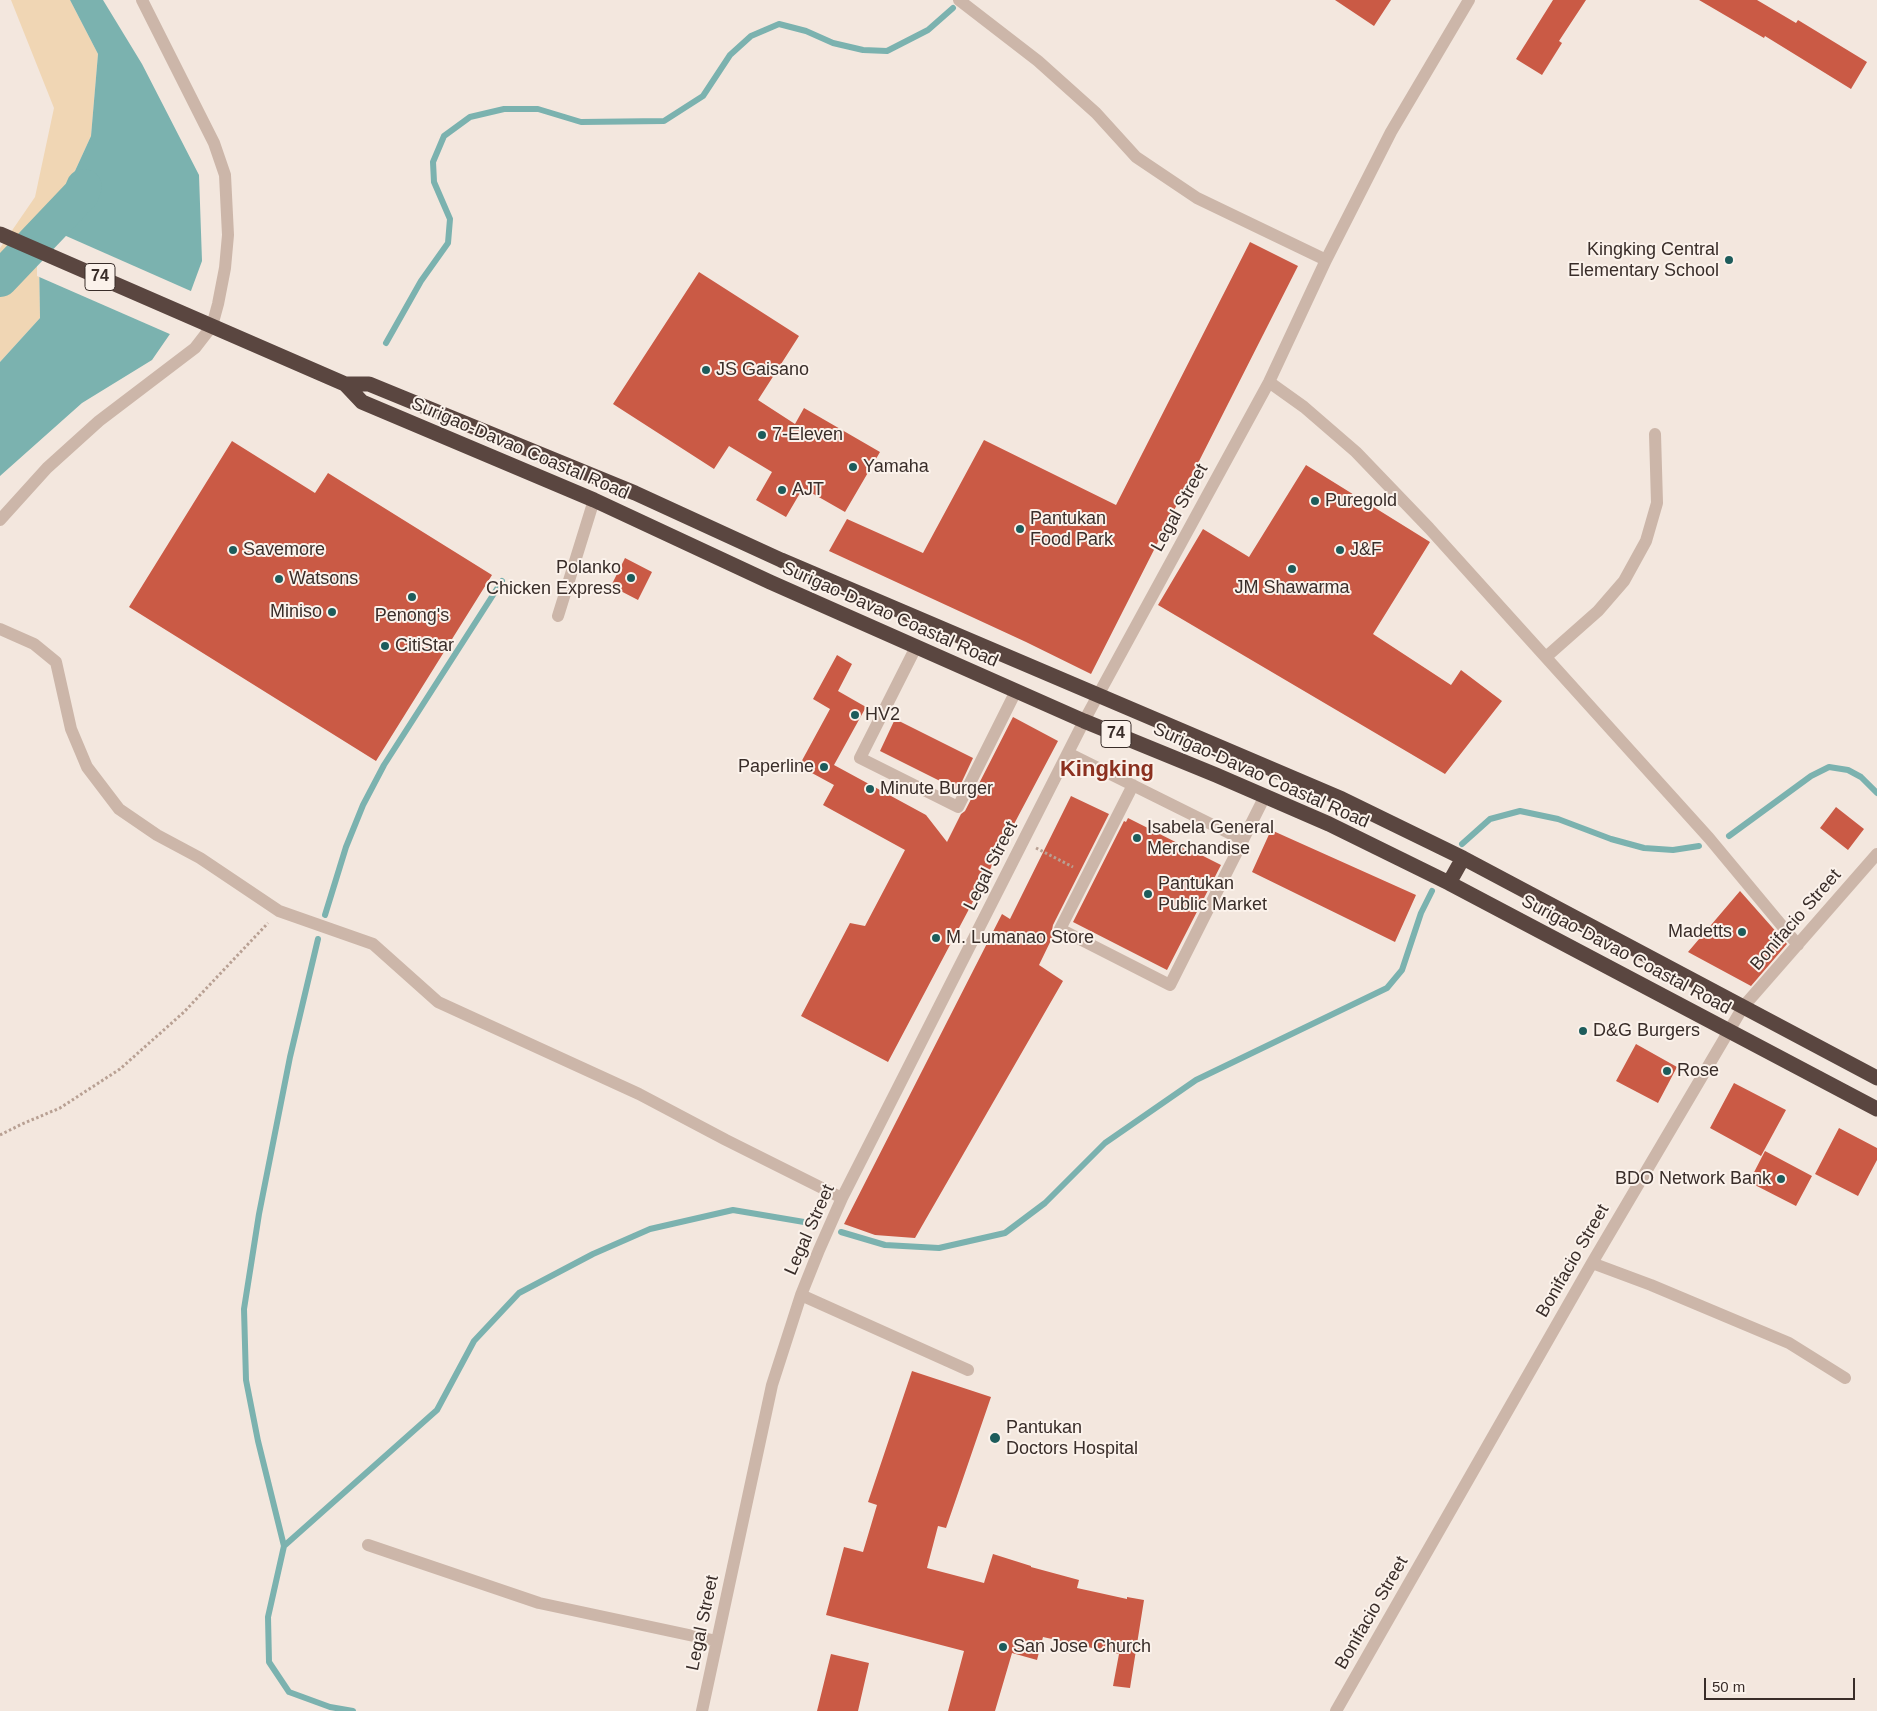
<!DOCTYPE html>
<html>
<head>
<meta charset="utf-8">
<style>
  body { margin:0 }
  #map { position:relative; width:1877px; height:1711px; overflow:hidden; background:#f3e7de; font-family:Helvetica,sans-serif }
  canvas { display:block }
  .scale { position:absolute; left:1704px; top:1678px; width:151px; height:22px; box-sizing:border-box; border:2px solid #392d29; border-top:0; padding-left:6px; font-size:15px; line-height:18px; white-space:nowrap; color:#392d29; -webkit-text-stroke:4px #fbf2eb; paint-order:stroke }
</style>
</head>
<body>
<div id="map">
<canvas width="1877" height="1711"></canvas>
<div class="scale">50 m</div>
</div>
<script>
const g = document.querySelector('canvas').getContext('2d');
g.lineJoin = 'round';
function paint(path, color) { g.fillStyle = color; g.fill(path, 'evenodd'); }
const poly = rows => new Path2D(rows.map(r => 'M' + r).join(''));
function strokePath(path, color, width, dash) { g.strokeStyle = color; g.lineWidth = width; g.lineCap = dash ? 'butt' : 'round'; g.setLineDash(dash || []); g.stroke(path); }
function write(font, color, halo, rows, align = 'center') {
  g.font = font + ' Helvetica,sans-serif'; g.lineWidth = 4; g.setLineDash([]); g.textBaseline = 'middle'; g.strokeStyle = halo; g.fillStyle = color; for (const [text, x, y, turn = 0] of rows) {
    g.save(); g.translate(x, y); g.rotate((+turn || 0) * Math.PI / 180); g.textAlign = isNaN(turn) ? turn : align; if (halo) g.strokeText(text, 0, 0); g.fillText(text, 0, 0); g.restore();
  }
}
paint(poly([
  [11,0,70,0,98,54,91,136,58,208,39,258,40,318,0,362,0,248,35,197,54,108]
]), '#f0d6b4');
paint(poly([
  [70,0,103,0,142,64,199,175,202,261,181,318,152,360,82,403,0,476,0,362,40,318,39,258,58,208,91,136,98,54]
]), '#7bb2af');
paint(poly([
  [48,228,193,292,183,319,172,335,37,276,37,257]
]), '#f3e7de');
strokePath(poly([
  [386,343,421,281,448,243,450,219,434,182,433,162,444,136,470,117,504,109,538,109,581,122,664,121,703,96,730,55,751,36,779,24,806,31,833,43,863,50,887,51,928,30,953,8],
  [1729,836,1811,776,1829,767,1848,770,1861,777,1877,793],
  [1462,844,1490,819,1520,811,1558,819,1611,839,1644,848,1673,850,1699,846],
  [325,915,346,847,363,805,384,765,502,581],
  [318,939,290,1057,259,1214,244,1309,246,1380,258,1441,284,1546,268,1617,269,1662,289,1692,330,1707,353,1711],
  [841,1232,885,1245,939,1248,1005,1233,1045,1203,1105,1143,1196,1080,1387,988,1402,970,1421,913,1432,891],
  [284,1546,437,1410,474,1341,519,1293,593,1254,650,1229,733,1210,816,1224]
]), '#7bb2af', 6);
strokePath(poly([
  [0,279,81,194,84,187]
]), '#7bb2af', 36);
paint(poly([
  [1335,0,1391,0,1374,26],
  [1553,0,1586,0,1559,41,1562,43,1542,75,1516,59],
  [1699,0,1757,0,1796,23,1798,20,1867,62,1851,89,1765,36,1764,38],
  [1250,242,1298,266,1091,674,1026,642,829,551,847,519,923,553,984,440,1116,505],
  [699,272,799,336,758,400,795,424,804,408,880,452,845,512,803,488,786,517,756,500,772,472,729,446,714,469,613,404],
  [232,441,315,493,328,473,492,575,376,761,129,607],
  [1306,465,1430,542,1373,634,1451,685,1461,670,1502,701,1445,774,1158,605,1203,529,1249,557],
  [625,558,652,572,638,600,611,586],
  [837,655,852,664,838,691,866,707,834,765,926,815,947,842,961,814,965,811,1013,717,1058,741,888,1062,801,1016,850,923,865,926,905,850,823,805,834,785,799,766,830,709,813,699],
  [895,719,973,758,958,790,880,751],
  [1071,796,1109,814,1053,925,1052,930,1054,934,1039,965,1063,981,915,1238,875,1235,844,1224,1002,914,1010,919],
  [1836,807,1864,829,1848,850,1820,828],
  [1128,818,1221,865,1167,970,1073,922,1124,821,1126,822],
  [1271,830,1416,895,1395,942,1252,872],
  [1740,891,1787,944,1751,986,1688,952],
  [1636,1044,1677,1067,1658,1103,1616,1081],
  [1734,1083,1786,1110,1761,1156,1710,1128],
  [1839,1128,1877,1148,1877,1160,1858,1196,1815,1174],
  [1765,1151,1812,1176,1796,1206,1749,1182],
  [912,1371,991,1397,946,1528,938,1526,927,1568,984,1583,993,1554,1031,1566,1031,1567,1079,1580,1077,1588,1127,1599,1127,1597,1144,1600,1130,1688,1113,1686,1119,1654,1043,1637,1037,1660,1012,1653,995,1711,948,1711,964,1651,826,1615,844,1547,863,1552,877,1505,868,1502],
  [831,1654,869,1663,858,1711,817,1711]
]), '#ca5a45');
strokePath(poly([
  [1036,848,1073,867],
  [0,1135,22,1124,60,1108,120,1069,184,1012,268,923]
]), '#b8a093', 3, [2.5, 2.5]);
strokePath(poly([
  [959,0,1038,61,1096,113,1136,157,1197,198,1326,260],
  [1269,382,1304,407,1356,452,1429,528,1709,838,1798,945],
  [0,520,47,468,99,421,195,348,212,326,218,304,225,268,228,235,225,175,214,143,142,0],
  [558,616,594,500],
  [0,629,34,644,56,662,71,729,87,767,119,809,157,835,200,858,279,911,373,944,438,1002,639,1094,726,1140,842,1198],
  [916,647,860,758,958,807,1016,691],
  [1546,657,1598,611,1624,581,1646,541,1657,503,1655,434],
  [1068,753,1243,840],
  [1133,785,1060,929,1170,985,1265,796],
  [1592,1263,1651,1285,1789,1343,1845,1378],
  [801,1295,968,1370],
  [368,1545,539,1603,717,1641],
  [702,1711,772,1385,801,1295,819,1250,842,1198,1084,721,1269,382,1326,260,1391,132,1469,0],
  [1336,1711,1592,1263,1743,1007,1877,854]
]), '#ccb6a9', 12);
strokePath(poly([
  [0,234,345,384,369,384,635,493,781,560,1342,799,1463,858,1877,1078],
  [345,384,362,402,594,500,770,582,1084,721,1216,775,1329,824,1449,883,1877,1109],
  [1449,883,1463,858]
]), '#5a4640', 15);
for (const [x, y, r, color] of [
  [1729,260,5,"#1d5c5b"],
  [706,370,5,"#1d5c5b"],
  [762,435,5,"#1d5c5b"],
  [853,467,5,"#1d5c5b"],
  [782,490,5,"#1d5c5b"],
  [1315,501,5,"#1d5c5b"],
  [1020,529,5,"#1d5c5b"],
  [233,550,5,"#1d5c5b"],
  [1340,550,5,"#1d5c5b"],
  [1292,569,5,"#1d5c5b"],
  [631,578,5,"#1d5c5b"],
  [279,579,5,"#1d5c5b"],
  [412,597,5,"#1d5c5b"],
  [332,612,5,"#1d5c5b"],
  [385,646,5,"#1d5c5b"],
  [855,715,5,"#1d5c5b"],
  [824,767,5,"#1d5c5b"],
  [870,789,5,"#1d5c5b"],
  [1137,838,5,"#1d5c5b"],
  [1148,894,5,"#1d5c5b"],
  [1742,932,5,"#1d5c5b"],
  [936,938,5,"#1d5c5b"],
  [1583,1031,5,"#1d5c5b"],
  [1667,1071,5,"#1d5c5b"],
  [1781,1179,5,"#1d5c5b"],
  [995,1438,6,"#1d5c5b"],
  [1003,1647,5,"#1d5c5b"]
]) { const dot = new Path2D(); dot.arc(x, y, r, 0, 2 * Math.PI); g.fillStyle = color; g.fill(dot); strokePath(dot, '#fbf2eb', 2); }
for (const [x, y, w] of [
  [100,277,30],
  [1116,734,30]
]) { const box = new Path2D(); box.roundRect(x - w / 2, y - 13.5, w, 27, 4); g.fillStyle = '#fbf2eb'; g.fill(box); strokePath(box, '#392d29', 1); }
write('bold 16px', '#392d29', null, [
  ["74",100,277],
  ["74",1116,734]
]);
write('18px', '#392d29', '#fbf2eb', [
  ["Kingking Central",1719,250,"right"],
  ["Elementary School",1719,271,"right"],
  ["JS Gaisano",716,370],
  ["7-Eleven",772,435],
  ["Yamaha",863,467],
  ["AJT",792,490],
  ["Puregold",1325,501],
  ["Pantukan",1030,519],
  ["Food Park",1030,540],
  ["Savemore",243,550],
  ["J&F",1350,550],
  ["Polanko",621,568,"right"],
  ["Chicken Express",621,589,"right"],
  ["Watsons",289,579],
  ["JM Shawarma",1292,588,"center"],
  ["Miniso",322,612,"right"],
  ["Penong's",412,616,"center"],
  ["CitiStar",395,646],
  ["HV2",865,715],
  ["Paperline",814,767,"right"],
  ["Minute Burger",880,789],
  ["Isabela General",1147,828],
  ["Merchandise",1147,849],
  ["Pantukan",1158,884],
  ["Public Market",1158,905],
  ["Madetts",1732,932,"right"],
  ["M. Lumanao Store",946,938],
  ["D&G Burgers",1593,1031],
  ["Rose",1677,1071],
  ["BDO Network Bank",1771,1179,"right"],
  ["Pantukan",1006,1428],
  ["Doctors Hospital",1006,1449],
  ["San Jose Church",1013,1647]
], 'left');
write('18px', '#392d29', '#fbf2eb', [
  ["Surigao-Davao Coastal Road",520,449,23],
  ["Legal Street",1180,508,-61],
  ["Surigao-Davao Coastal Road",890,615,24],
  ["Surigao-Davao Coastal Road",1261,776,24],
  ["Legal Street",991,866,-63],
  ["Bonifacio Street",1796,920,-49],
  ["Surigao-Davao Coastal Road",1626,955,28],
  ["Legal Street",810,1230,-66],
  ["Bonifacio Street",1573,1261,-60],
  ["Bonifacio Street",1372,1613,-60],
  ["Legal Street",703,1623,-78]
]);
write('bold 22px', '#8b301f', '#fbf2eb', [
  ["Kingking",1107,770]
]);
</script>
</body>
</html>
